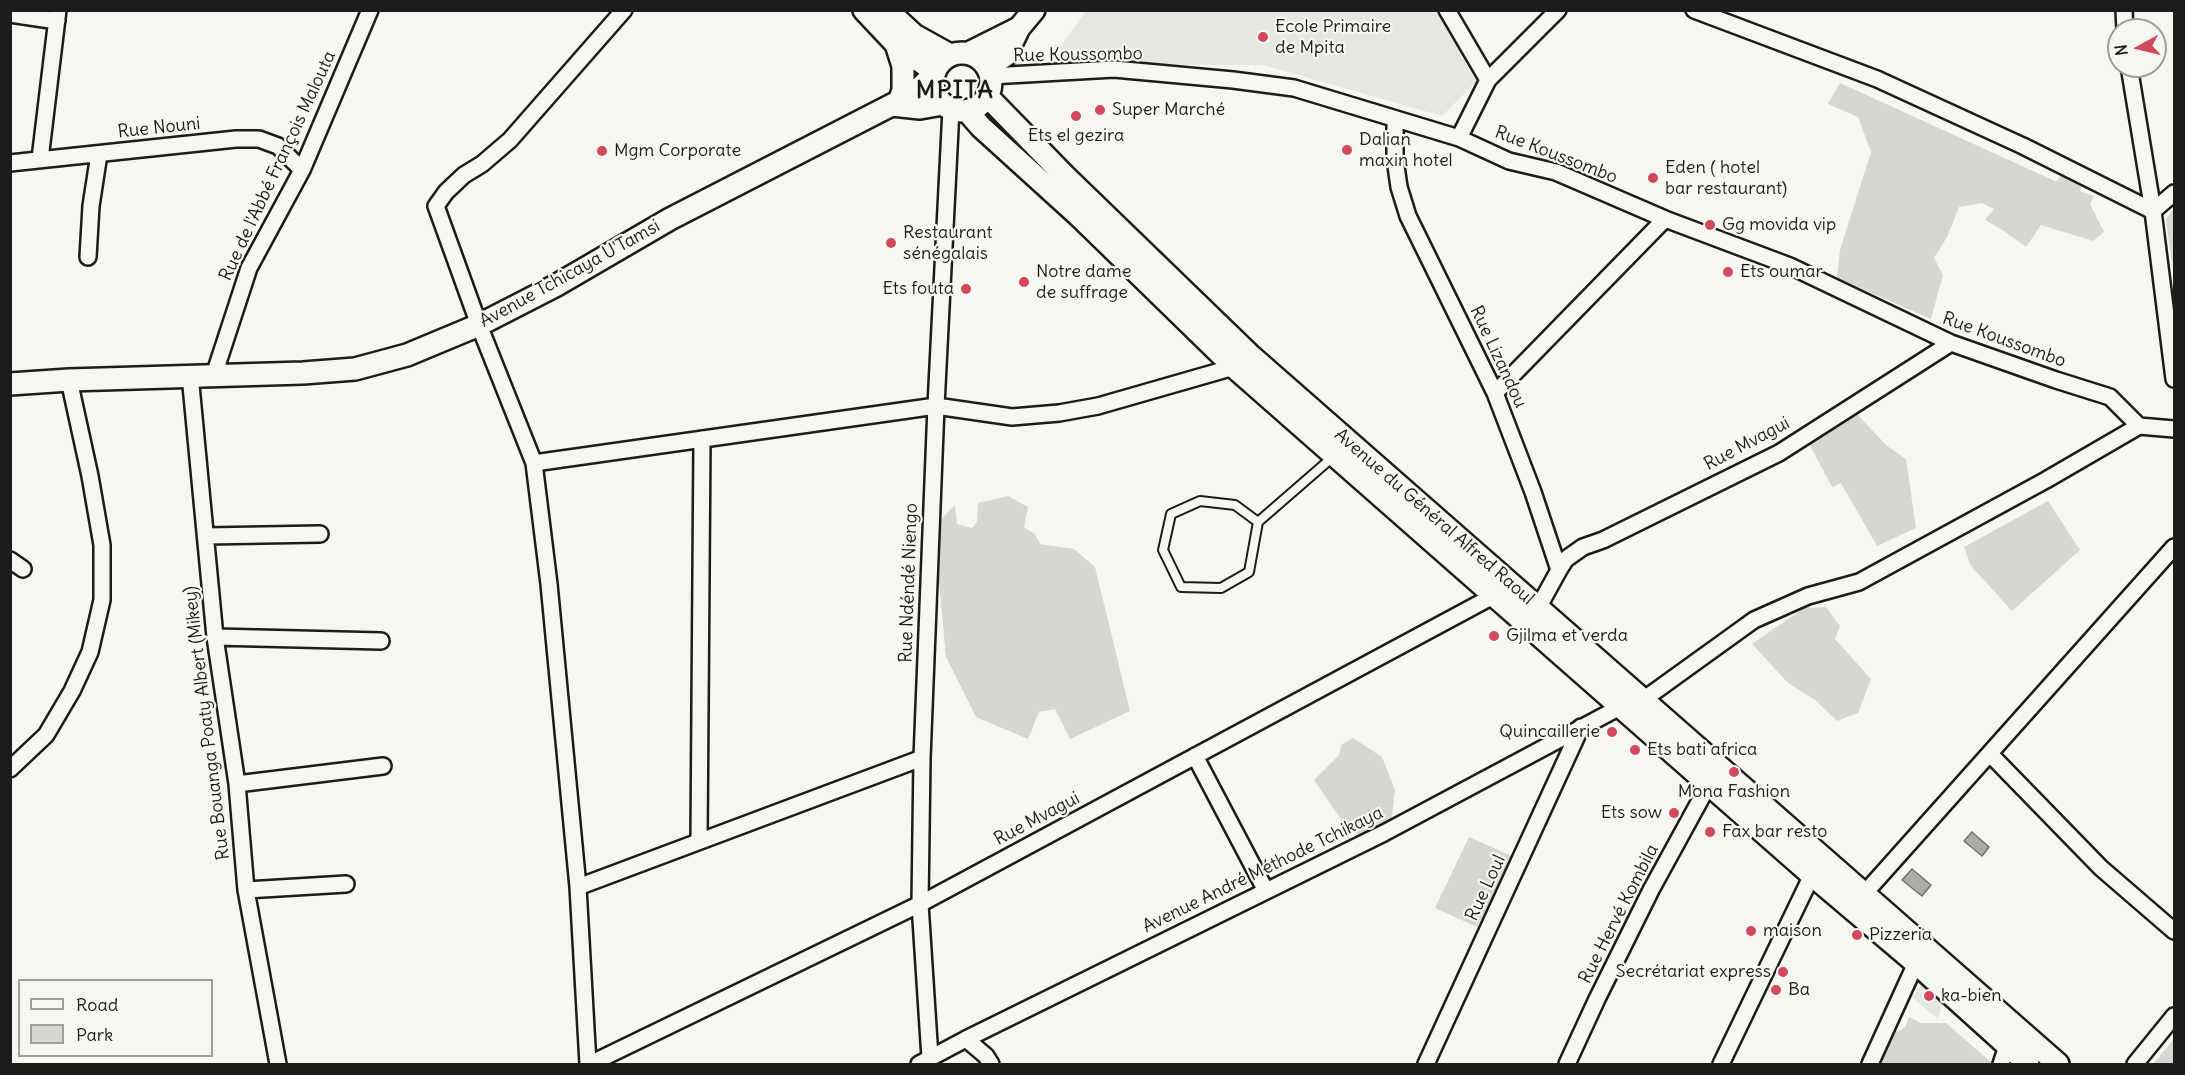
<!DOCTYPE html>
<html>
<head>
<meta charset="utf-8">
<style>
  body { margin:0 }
  #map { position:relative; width:2185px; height:1075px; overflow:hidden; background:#f6f6f2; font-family:Delius,sans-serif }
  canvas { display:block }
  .frame { position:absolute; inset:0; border:12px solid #1c1c1c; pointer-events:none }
  .legend { position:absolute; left:18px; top:979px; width:195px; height:78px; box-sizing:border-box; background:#f6f6f2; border:2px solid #9f9f9c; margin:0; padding:8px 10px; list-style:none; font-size:18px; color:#1c1c1c }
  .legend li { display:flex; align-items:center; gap:12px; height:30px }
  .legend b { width:30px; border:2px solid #9f9f9c }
  .north { position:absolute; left:2107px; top:18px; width:60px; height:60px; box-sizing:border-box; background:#f6f6f2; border:2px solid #9f9f9c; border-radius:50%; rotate:262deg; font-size:16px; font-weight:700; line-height:24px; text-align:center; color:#1c1c1c }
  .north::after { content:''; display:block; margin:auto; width:21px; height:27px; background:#d1495b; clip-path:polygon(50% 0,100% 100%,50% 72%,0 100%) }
</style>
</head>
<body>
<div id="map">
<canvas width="2185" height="1075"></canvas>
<div class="frame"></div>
<ul class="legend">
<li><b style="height:8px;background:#f6f6f2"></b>Road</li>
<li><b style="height:16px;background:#d6d6d2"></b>Park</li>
</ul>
<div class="north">N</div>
</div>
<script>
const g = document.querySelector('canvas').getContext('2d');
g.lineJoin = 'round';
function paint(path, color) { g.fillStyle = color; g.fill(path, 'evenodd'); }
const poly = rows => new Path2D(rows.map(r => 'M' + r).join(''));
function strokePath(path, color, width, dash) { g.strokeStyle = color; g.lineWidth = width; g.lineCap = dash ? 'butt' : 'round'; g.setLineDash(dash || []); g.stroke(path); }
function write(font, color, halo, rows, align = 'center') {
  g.font = font + ' Delius,sans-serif'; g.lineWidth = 4.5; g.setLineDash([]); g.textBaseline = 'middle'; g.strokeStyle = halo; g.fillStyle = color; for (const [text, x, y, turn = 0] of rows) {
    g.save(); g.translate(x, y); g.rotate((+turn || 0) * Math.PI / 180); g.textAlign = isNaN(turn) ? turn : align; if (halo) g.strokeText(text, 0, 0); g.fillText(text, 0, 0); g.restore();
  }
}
paint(poly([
  [1441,10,1483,75,1442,116,1263,65,1048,64,1086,11],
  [1926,980,1945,995,1938,1019,1912,997]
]), '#e6e6e2');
paint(poly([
  [1840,83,2057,182,2061,173,2083,182,2080,191,2094,196,2090,204,2104,232,2093,241,2041,225,2026,247,2004,231,1985,220,1994,209,1982,203,1959,207,1947,237,1934,258,1943,275,1931,319,1837,278,1840,250,1871,152,1858,117,1828,104],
  [2174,208,2174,278,2166,219],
  [1857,414,1887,446,1906,459,1916,528,1877,546,1841,483,1832,487,1806,438],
  [1008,496,1028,507,1024,527,1035,534,1040,544,1074,549,1095,567,1130,711,1070,739,1055,709,1039,712,1028,739,976,717,946,657,934,526,955,505,957,524,972,528,977,522,978,503],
  [2048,501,2080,550,2012,611,1971,566,1964,547],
  [1826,607,1840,626,1835,639,1871,679,1858,713,1837,721,1815,700,1788,683,1752,644,1804,608],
  [1353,738,1382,757,1395,790,1391,822,1360,835,1347,828,1314,780,1339,755,1341,745],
  [1469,837,1514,857,1477,927,1435,908],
  [1909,1017,1921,1023,1946,1023,1993,1064,1881,1064,1885,1051,1884,1046,1892,1029,1898,1032,1905,1027],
  [2174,1039,2174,1064,2153,1064]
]), '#d6d6d2');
const water = poly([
  [1972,832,1989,847,1982,856,1964,841,1972,832],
  [1912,869,1931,885,1922,896,1902,880,1912,869]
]);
paint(water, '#acaca9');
strokePath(water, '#727271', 1.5);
const lane = poly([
  [1258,522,1235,505,1200,501,1171,514,1163,550,1181,587,1221,588,1249,572,1258,522,1334,456]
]);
const street = poly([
  [1447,10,1488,80],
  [1694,10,1877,79,2023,146,2153,211,2174,193],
  [2124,10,2125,30],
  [10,14,57,21],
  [2129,66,2153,211,2174,379],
  [991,76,1114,69,1233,80,1294,88,1459,138,1509,161,1556,172,1665,219,1790,266,1951,343,2056,380,2110,397,2139,426],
  [1395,120,1395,159,1399,187,1408,216,1495,393,1533,492,1559,570,1538,608],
  [1459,138,1488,80,1558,10],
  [40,159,58,10],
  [10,163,236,139,259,139,278,146,302,170],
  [88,257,91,206,99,154],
  [190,375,215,637,237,784,246,890,278,1064],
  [214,375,249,268,302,170,370,10],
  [1495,393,1665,219],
  [534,463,936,406,1012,417,1059,413,1098,406,1234,367],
  [206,536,320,534],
  [10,560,23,569],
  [1559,570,1566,559,1583,547,1603,540,1779,453,1951,343],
  [215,637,381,641],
  [1643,700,1754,620,1808,596,1859,582,2046,480,2139,426,2174,429],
  [1990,754,2101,868,2174,931],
  [1195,756,1266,891],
  [10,769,46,735,72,691,90,652,102,600,102,545,90,476,69,380],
  [237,784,383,766],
  [699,840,702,439],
  [578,887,922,758],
  [246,890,346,884],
  [1864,894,2174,547],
  [966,1039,986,1056,991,1064],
  [930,1058,920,904,922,758,936,406,951,109],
  [588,1064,578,887,549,584,534,463,479,325,436,206,446,192,464,175,482,164,510,140,624,10],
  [590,1064,920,904,1495,595],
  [919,1064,966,1039,1384,833,1622,706],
  [1426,1064,1581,727],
  [1567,1064,1597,999,1651,890,1709,784],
  [1721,1064,1812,875],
  [1870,1064,1916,963],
  [2001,1064,2007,1046],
  [2135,1064,2174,1016]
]);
const secondary = poly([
  [864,10,896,44,935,72],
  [887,10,914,35,950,55],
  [896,44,903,66,903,90,900,99],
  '933 82a29 29 0 1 1 58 0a29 29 0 1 1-58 0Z',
  [969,53,1019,28],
  [988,67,1006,55,1019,28,1034,10],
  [988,97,1065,176,1251,356,2058,1064],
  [892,105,920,108,943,104],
  [967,111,981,127,1078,215,1234,367,1812,875,1916,963,2028,1064],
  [10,384,69,380,303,373,355,369,407,355,479,325,555,286,670,219,915,93,934,74]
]);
strokePath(lane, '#1c1c1c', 12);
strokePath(street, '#1c1c1c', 20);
strokePath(secondary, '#1c1c1c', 26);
strokePath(lane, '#f6f6f2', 8);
strokePath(street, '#f6f6f2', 15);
strokePath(secondary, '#f6f6f2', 21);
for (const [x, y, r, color] of [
  [1263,37,6,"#d1495b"],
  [1100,110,6,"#d1495b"],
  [1076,116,6,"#d1495b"],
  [1347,150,6,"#d1495b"],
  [602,151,6,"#d1495b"],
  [1653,178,6,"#d1495b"],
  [1710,225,6,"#d1495b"],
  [891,243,6,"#d1495b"],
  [1728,272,6,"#d1495b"],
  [1024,282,6,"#d1495b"],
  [966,289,6,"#d1495b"],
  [1494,636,6,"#d1495b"],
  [1612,732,6,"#d1495b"],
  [1635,750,6,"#d1495b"],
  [1734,772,6,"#d1495b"],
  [1674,813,6,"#d1495b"],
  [1710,832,6,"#d1495b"],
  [1751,931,6,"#d1495b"],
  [1857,935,6,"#d1495b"],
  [1783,972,6,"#d1495b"],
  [1776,990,6,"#d1495b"],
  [1929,996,6,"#d1495b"]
]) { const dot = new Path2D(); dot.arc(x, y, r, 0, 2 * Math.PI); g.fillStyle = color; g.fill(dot); strokePath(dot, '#f6f6f2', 2); }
write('18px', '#1c1c1c', '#f6f6f2', [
  ["Ecole Primaire",1275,27],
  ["de Mpita",1275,48],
  ["Super Marché",1112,110],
  ["Ets el gezira",1076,136,"center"],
  ["Dalian",1359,140],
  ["maxin hotel",1359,161],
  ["Mgm Corporate",614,151],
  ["Eden ( hotel",1665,168],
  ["bar restaurant)",1665,189],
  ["Gg movida vip",1722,225],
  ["Restaurant",903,233],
  ["sénégalais",903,254],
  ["Notre dame",1036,272],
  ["de suffrage",1036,293],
  ["Ets oumar",1740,272],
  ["Ets fouta",954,289,"right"],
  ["Gjilma et verda",1506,636],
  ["Quincaillerie",1600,732,"right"],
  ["Ets bati africa",1647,750],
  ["Mona Fashion",1734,792,"center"],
  ["Ets sow",1662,813,"right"],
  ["Fax bar resto",1722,832],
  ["maison",1763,931],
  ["Pizzeria",1869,935],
  ["Secrétariat express",1771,972,"right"],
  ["Ba",1788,990],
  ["ka-bien",1941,996]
], 'left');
write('18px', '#1c1c1c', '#f6f6f2', [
  ["Rue Koussombo",1078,55,-1],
  ["Rue Nouni",159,128,-6],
  ["Rue Koussombo",1556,155,21],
  ["Rue de l'Abbé François Malouta",278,166,-65],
  ["Avenue Tchicaya U'Tamsi",570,274,-29],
  ["Rue Koussombo",2004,340,20],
  ["Rue Lizandou",1498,357,65],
  ["Rue Mvagui",1747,444,-28],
  ["Avenue du Général Alfred Raoul",1434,517,41],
  ["Rue Ndéndé Niengo",909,583,-88],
  ["Rue Bouanga Poaty Albert (Mikey)",207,723,-97],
  ["Rue Mvagui",1037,819,-28],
  ["Avenue André Méthode Tchikaya",1263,870,-26],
  ["Rue Loul",1486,888,-65],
  ["Rue Hervé Kombila",1619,914,-63]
]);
g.letterSpacing = '1.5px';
write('bold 24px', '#1c1c1c', '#f6f6f2', [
  ["MPITA",955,91]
]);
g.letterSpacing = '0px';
</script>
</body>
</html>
